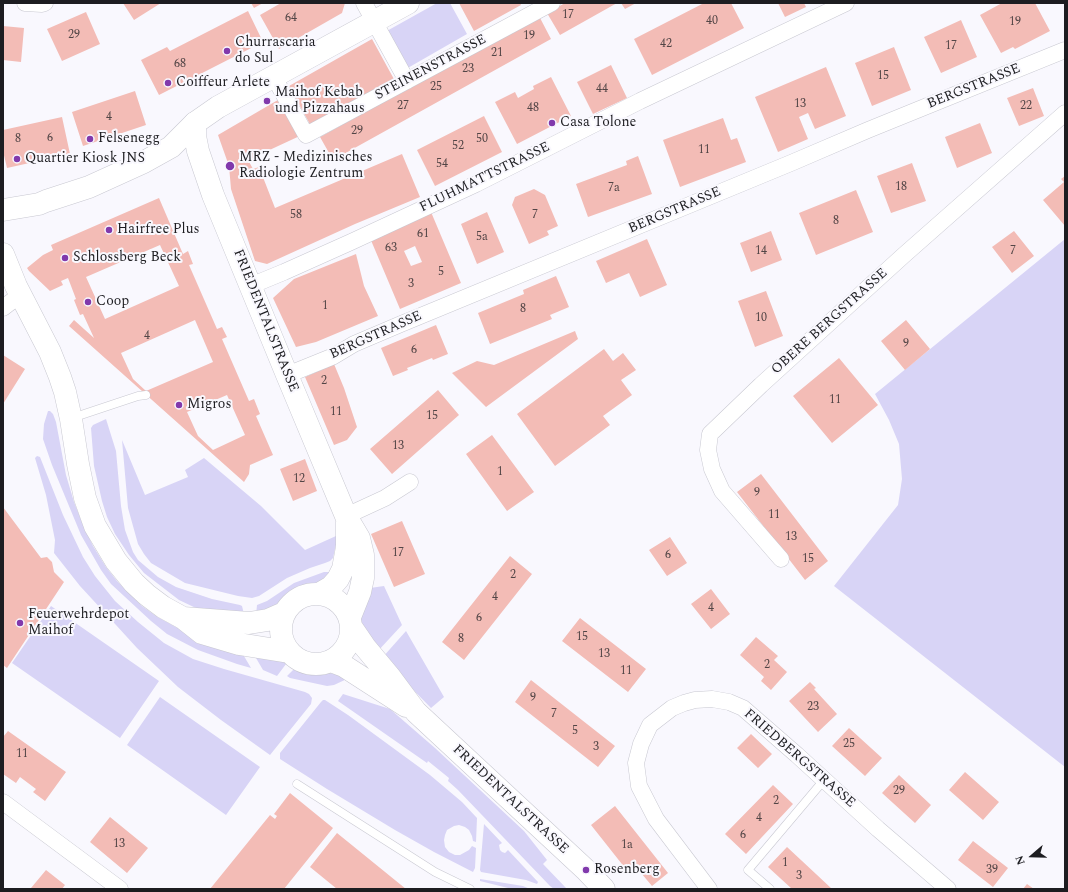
<!DOCTYPE html>
<html>
<head>
<meta charset="utf-8">
<style>
  body { margin:0 }
  #map { position:relative; width:1068px; height:892px; overflow:hidden; background:#f9f8fe; font-family:Spectral,serif }
  canvas { display:block }
  .frame { position:absolute; inset:0; border:4px solid #1d1d21; pointer-events:none }
  .north { position:absolute; left:1012px; top:836px; width:40px; height:40px; -webkit-text-stroke:3px #f9f8fe; paint-order:stroke; rotate:250deg; font-size:11px; font-weight:700; line-height:16px; text-align:center; color:#1d1d21 }
  .north::after { content:''; display:block; margin:auto; width:14px; height:18px; background:#1d1d21; clip-path:polygon(50% 0,100% 100%,50% 72%,0 100%) }
</style>
</head>
<body>
<div id="map">
<canvas width="1068" height="892"></canvas>
<div class="frame"></div>
<div class="north">N</div>
</div>
<script>
const g = document.querySelector('canvas').getContext('2d');
g.lineJoin = 'round';
function paint(path, color) { g.fillStyle = color; g.fill(path, 'evenodd'); }
const poly = rows => new Path2D(rows.map(r => 'M' + r).join(''));
function strokePath(path, color, width, dash) { g.strokeStyle = color; g.lineWidth = width; g.lineCap = dash ? 'butt' : 'round'; g.setLineDash(dash || []); g.stroke(path); }
function write(font, color, halo, rows, align = 'center') {
  g.font = font + ' Spectral,serif'; g.lineWidth = 4; g.setLineDash([]); g.textBaseline = 'middle'; g.strokeStyle = halo; g.fillStyle = color; for (const [text, x, y, turn = 0] of rows) {
    g.save(); g.translate(x, y); g.rotate((+turn || 0) * Math.PI / 180); g.textAlign = isNaN(turn) ? turn : align; if (halo) g.strokeText(text, 0, 0); g.fillText(text, 0, 0); g.restore();
  }
}
paint(poly([
  [437,3,450,3,467,34,406,69,385,32],
  [1065,239,1065,767,834,586,898,505,902,479,899,444,889,420,875,394],
  [48,411,50,411,53,414,56,422,66,475,74,502,84,527,93,546,106,567,117,581,142,606,156,616,176,627,202,640,241,651,251,668,237,664,198,650,167,634,151,621,111,584,101,570,81,535,52,465,43,439,44,424],
  [106,419,116,451,121,506,125,530,133,552,138,560,158,577,176,587,212,599,240,605,242,606,244,614,198,609,179,600,144,573,129,555,115,534,107,517,102,501,94,466,91,428,93,425],
  [122,440,145,495,188,477,185,470,204,458,261,506,305,550,336,536,337,540,333,558,330,561,325,563,310,568,287,578,259,596,252,598,238,596,185,583,151,563,144,554,138,544,128,508],
  [37,456,40,457,63,515,83,557,95,576,115,601,138,622,164,643,193,659,224,669,305,692,309,694,312,698,311,704,270,755,221,720,178,687,137,648,116,625,80,586,54,553,55,540,46,495,35,458],
  [324,572,330,572,322,583,309,584,299,587,289,592,270,612,256,615,257,605,267,601,294,583],
  [384,586,402,625,377,652,360,622,361,611,370,588],
  [51,606,159,681,120,738,12,663],
  [406,631,444,697,431,708,382,658],
  [254,653,285,662,286,664,277,676,263,670,256,658],
  [294,669,302,672,315,674,337,673,349,678,334,685,327,686,290,678,287,676],
  [343,694,390,709,435,748,524,831,547,860,543,864,567,889,554,889,550,886,458,790,448,781,449,778,428,761,427,763,338,701],
  [160,697,260,767,226,815,127,745],
  [323,700,325,700,348,715,430,775,462,802,477,818,476,842,473,841,472,836,469,830,465,827,459,825,454,826,447,830,445,835,444,840,445,847,449,852,455,855,460,855,469,850,472,846,476,848,475,868,473,872,434,852,395,830,327,789,280,759,280,753,321,702],
  [484,824,502,843,499,845,500,850,502,852,505,853,508,850,538,882,537,884,526,880,481,872,480,870],
  [480,879,523,886,530,889,512,889,480,881]
]), '#d8d4f6');
paint(poly([
  [123,3,161,3,134,20],
  [251,3,263,3,254,8],
  [281,3,345,3,342,13,279,49,260,15],
  [459,3,520,3,521,5,474,31],
  [565,3,617,3,560,35,547,13],
  [621,3,636,3,625,9],
  [704,3,731,3,744,28,652,75,634,39],
  [778,3,804,3,806,7,785,17],
  [1002,3,1035,3,1050,31,1015,49,1013,47,1001,53,980,15],
  [248,11,263,42,159,95,141,60,167,47,170,51],
  [86,12,100,44,62,61,47,29],
  [539,16,551,39,333,160,320,137],
  [961,20,977,57,941,73,924,37],
  [3,26,24,28,21,62,3,60],
  [372,39,395,81,312,128,289,86],
  [894,47,911,90,872,106,855,63],
  [611,65,627,98,593,114,577,82],
  [826,67,846,116,815,129,808,113,799,117,808,139,778,152,755,97],
  [551,77,571,116,517,144,495,102,515,92,518,98,534,89,533,86],
  [1033,88,1044,116,1019,126,1007,98],
  [135,91,146,125,83,146,72,112],
  [283,97,304,134,248,160,253,169,259,167,275,208,402,154,420,197,355,224,267,264,255,261,231,189,229,166,218,135],
  [484,116,502,152,435,186,417,150],
  [62,117,70,154,7,168,3,151,3,130],
  [723,118,731,140,737,138,746,162,680,187,663,140],
  [980,123,992,153,957,168,945,137],
  [638,156,652,194,588,217,576,184,627,165,626,161],
  [912,163,926,201,891,213,877,176],
  [1065,176,1065,226,1043,200,1064,182,1061,179],
  [534,189,545,195,558,226,547,231,549,235,529,244,512,205,515,197],
  [856,190,873,232,816,255,799,213],
  [159,198,183,254,188,251,193,264,189,265,217,329,222,327,227,337,222,339,249,401,254,399,260,414,256,416,273,455,250,465,249,474,244,482,69,326,74,320,94,338,83,314,80,315,74,300,76,299,68,278,61,281,63,285,50,291,29,271,27,268,43,255,53,250,51,245],
  [160,245,179,286,105,319,86,277],
  [195,320,213,362,146,391,133,379,121,353],
  [227,395,245,435,213,450,198,436,187,412],
  [431,212,461,283,400,309,370,238],
  [415,246,422,262,411,266,404,251],
  [487,212,504,252,477,264,461,224],
  [771,231,782,260,751,272,740,243],
  [1014,231,1034,256,1012,273,992,247],
  [647,239,667,285,640,297,629,273,606,283,596,261],
  [356,254,364,286,378,316,316,342,296,347,273,298,294,279],
  [556,276,569,307,550,315,552,319,490,344,478,313,524,294,523,290],
  [766,291,783,336,755,347,738,301],
  [906,320,930,349,905,370,881,341],
  [436,325,448,354,433,360,432,358,407,368,408,370,393,376,381,348],
  [575,331,578,339,486,407,452,373,477,361,494,365],
  [604,349,613,361,623,353,636,370,621,380,632,395,603,416,610,425,555,466,517,414],
  [3,355,25,369,3,404],
  [839,358,878,405,832,443,793,396],
  [334,364,344,388,357,427,347,440,334,445,305,377],
  [438,390,459,415,392,474,370,449],
  [492,435,534,492,507,511,466,454],
  [305,459,317,491,293,501,280,469],
  [761,474,828,561,805,580,737,492],
  [3,507,41,558,47,557,52,562,54,572,64,582,7,668,3,665],
  [402,521,425,574,394,587,371,534],
  [670,537,687,563,667,576,649,550],
  [510,556,532,574,464,660,442,642],
  [711,589,730,614,711,629,691,604],
  [580,618,646,669,628,692,562,641],
  [756,637,778,656,774,660,787,672,771,690,761,681,764,677,740,655],
  [531,680,615,746,598,767,515,702],
  [810,682,816,688,814,689,837,714,818,732,789,701],
  [849,728,882,758,865,776,832,746],
  [8,731,66,772,45,801,33,792,36,789,20,777,16,783,3,774,3,737],
  [751,734,772,754,758,768,737,748],
  [965,772,999,802,983,820,949,790],
  [899,775,931,805,915,823,882,793],
  [773,785,793,804,746,854,725,834],
  [290,793,333,828,284,889,210,889,270,815,275,819,277,816,274,814],
  [615,806,668,873,652,886,636,867,629,873,591,825],
  [110,817,148,848,127,873,90,842],
  [337,833,406,889,337,889,310,867],
  [973,841,1008,868,993,887,958,860],
  [787,847,816,874,832,889,792,889,768,867],
  [46,870,65,885,62,889,33,889,31,888],
  [1027,884,1034,889,1023,889]
]), '#f3bcb6');
const lane = poly([
  [72,418,138,396,146,395],
  [297,784,435,872,470,889],
  [770,889,748,870,824,780]
]);
const street = poly([
  [25,3,42,4,45,3],
  [364,3,407,81],
  [274,77,306,135,552,3],
  [250,286,284,272,351,242,476,184,640,101,846,3],
  [3,308,12,301,22,296],
  [287,375,334,356,354,344,401,324,791,163,868,130,1065,50],
  [346,516,385,498,410,482],
  [781,559,722,491,712,469,708,450,710,434,761,385,904,255,1065,113],
  [3,802,120,889],
  [709,889,656,819,639,786,636,763,641,744,650,725,672,708,684,703,695,700,712,699,729,702,743,708,797,755,878,829,948,889]
]);
const secondary = poly([
  [195,123,195,136,198,151,213,195,287,375,346,516,359,538,363,555,363,578,360,592,350,617],
  [3,254,16,286,50,352,60,377,65,392,71,419,78,464,85,498,95,526,116,561,134,583,147,595,163,607,183,618,202,633,239,644,289,652],
  '281 629a35 35 0 1 1 70 0a35 35 0 1 1-70 0Z',
  [319,594,331,587,338,579,343,569,347,547,347,523],
  [183,618,249,623,268,620,284,613],
  [352,628,365,647,390,677,416,712,586,870,604,889],
  [331,661,344,666,406,706]
]);
const primary = poly([
  [3,210,39,204,46,201,89,187,144,162,171,147,195,123,218,107,408,3]
]);
strokePath(lane, '#c8c8d1', 9);
strokePath(street, '#c8c8d1', 17);
strokePath(secondary, '#c8c8d1', 23);
strokePath(primary, '#c8c8d1', 23);
strokePath(lane, '#fff', 8);
strokePath(street, '#fff', 16);
strokePath(secondary, '#fff', 22);
strokePath(primary, '#fff', 22);
for (const [x, y, r, color] of [
  [227,51,4,"#8139ac"],
  [168,83,4,"#8139ac"],
  [267,101,4,"#8139ac"],
  [552,123,4,"#8139ac"],
  [90,139,4,"#8139ac"],
  [17,159,4,"#8139ac"],
  [230,166,5,"#8139ac"],
  [109,230,4,"#8139ac"],
  [65,258,4,"#8139ac"],
  [88,302,4,"#8139ac"],
  [179,405,4,"#8139ac"],
  [20,623,4,"#8139ac"],
  [586,870,4,"#8139ac"]
]) { const dot = new Path2D(); dot.arc(x, y, r, 0, 2 * Math.PI); g.fillStyle = color; g.fill(dot); strokePath(dot, '#f9f8fe', 1.5); }
write('12px', '#524546', null, [
  ["17",568,16],
  ["64",291,19],
  ["40",712,22],
  ["19",1015,23],
  ["29",74,36],
  ["19",529,37],
  ["42",666,45],
  ["17",951,47],
  ["21",497,54],
  ["68",180,65],
  ["23",468,70],
  ["15",883,77],
  ["25",436,88],
  ["44",602,90],
  ["13",800,105],
  ["27",403,107],
  ["22",1026,107],
  ["48",533,109],
  ["4",109,118],
  ["29",357,132],
  ["6",50,139],
  ["8",18,140],
  ["50",482,140],
  ["52",458,147],
  ["11",704,151],
  ["54",442,165],
  ["18",901,188],
  ["7a",614,189],
  ["58",296,216],
  ["7",535,216],
  ["8",836,222],
  ["61",423,235],
  ["5a",482,238],
  ["63",391,249],
  ["14",761,252],
  ["7",1013,252],
  ["5",441,273],
  ["3",411,285],
  ["1",325,307],
  ["8",523,310],
  ["10",761,319],
  ["4",147,337],
  ["9",906,345],
  ["6",414,351],
  ["2",324,382],
  ["11",835,401],
  ["11",336,413],
  ["15",432,417],
  ["13",398,447],
  ["1",500,473],
  ["12",299,480],
  ["9",757,494],
  ["11",774,516],
  ["13",791,538],
  ["17",398,554],
  ["6",668,556],
  ["15",808,560],
  ["2",513,576],
  ["4",495,598],
  ["4",711,609],
  ["6",479,619],
  ["15",582,638],
  ["8",461,640],
  ["13",604,655],
  ["2",767,666],
  ["11",626,672],
  ["9",533,699],
  ["23",813,708],
  ["7",554,715],
  ["5",575,732],
  ["25",849,745],
  ["3",596,748],
  ["11",22,755],
  ["29",899,792],
  ["2",776,802],
  ["4",759,819],
  ["6",743,836],
  ["13",119,845],
  ["1a",627,846],
  ["1",785,864],
  ["39",992,871],
  ["3",799,877]
]);
write('14px', '#1d1d21', '#f9f8fe', [
  ["Churrascaria",235,43],
  ["do Sul",235,59],
  ["Coiffeur Arlete",176,83],
  ["Maihof Kebab",275,93],
  ["und Pizzahaus",275,109],
  ["Casa Tolone",560,123],
  ["Felsenegg",98,139],
  ["MRZ - Medizinisches",239,158],
  ["Radiologie Zentrum",239,174],
  ["Quartier Kiosk JNS",25,159],
  ["Hairfree Plus",117,230],
  ["Schlossberg Beck",73,258],
  ["Coop",96,302],
  ["Migros",187,405],
  ["Feuerwehrdepot",28,615],
  ["Maihof",28,631],
  ["Rosenberg",594,870]
], 'left');
write('14px', '#1d1d21', '#f9f8fe', [
  ["STEINENSTRASSE",431,68,-28],
  ["BERGSTRASSE",974,87,-22],
  ["FLUHMATTSTRASSE",485,178,-26],
  ["BERGSTRASSE",675,211,-23],
  ["FRIEDENTALSTRASSE",265,321,68],
  ["OBERE BERGSTRASSE",830,322,-42],
  ["BERGSTRASSE",376,336,-24],
  ["FRIEDBERGSTRASSE",799,759,41],
  ["FRIEDENTALSTRASSE",510,800,43]
]);
</script>
</body>
</html>
